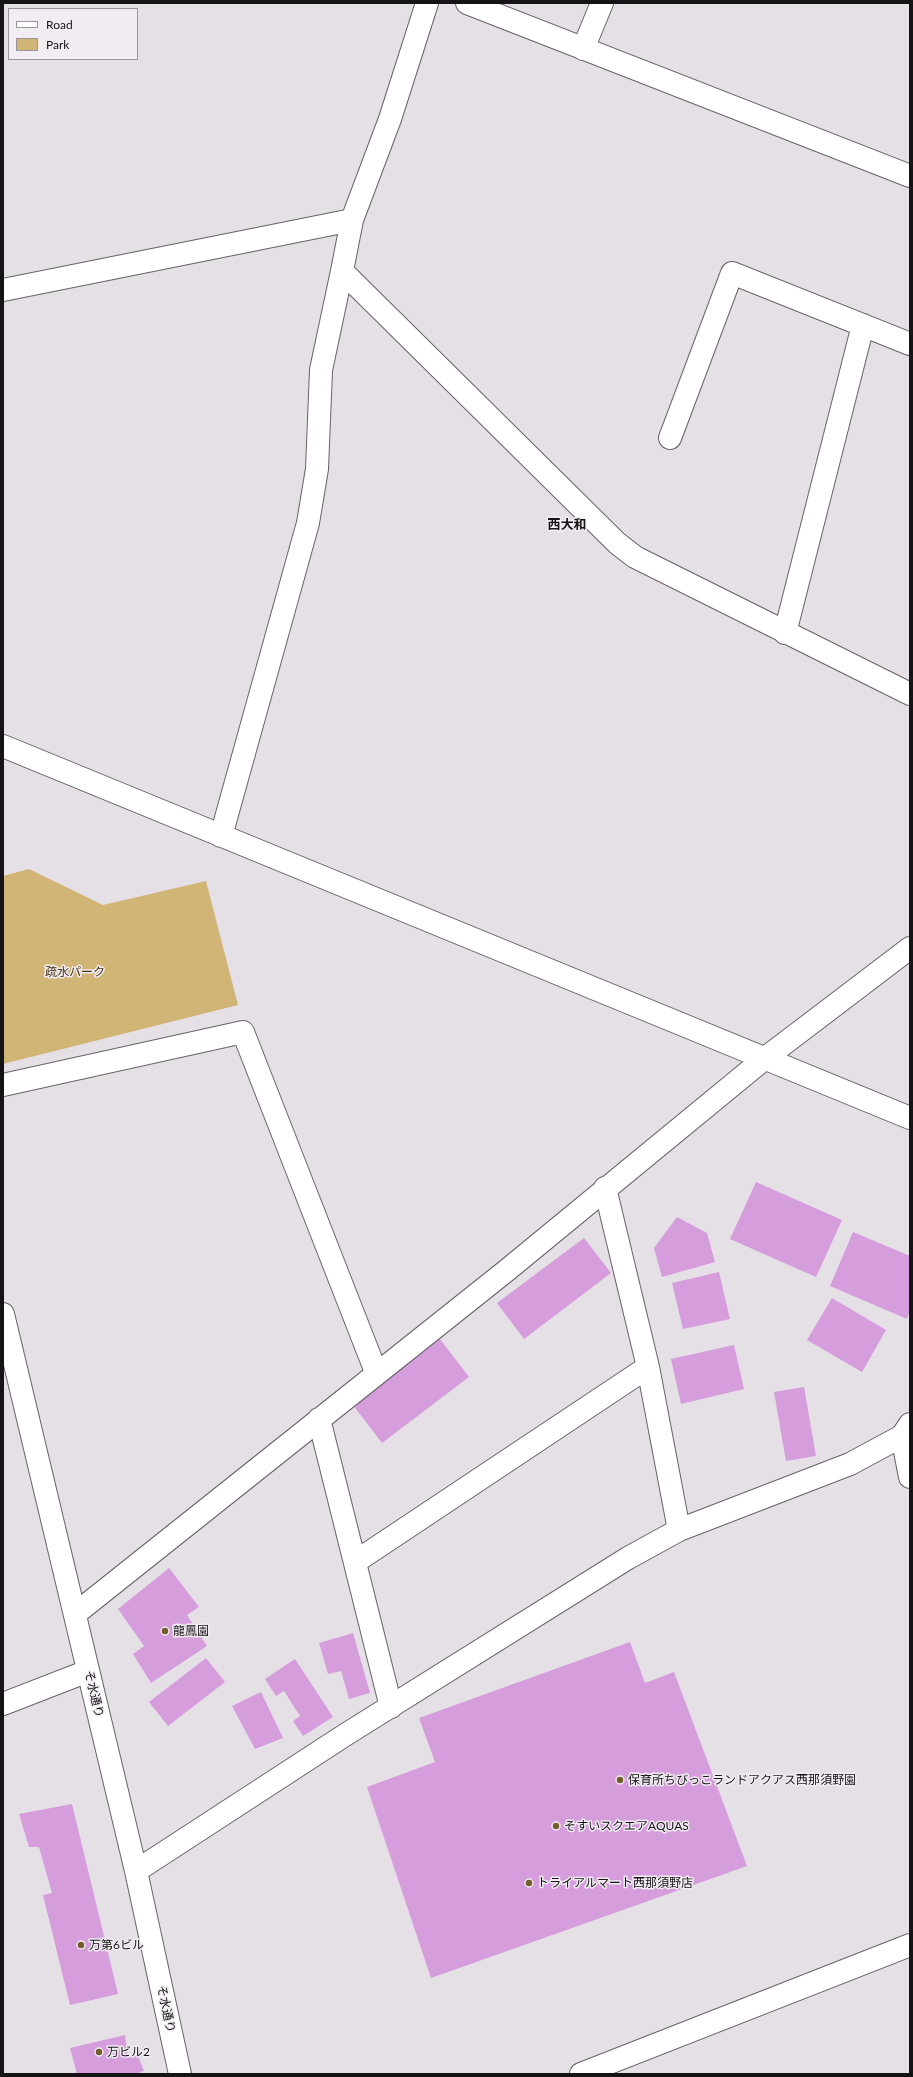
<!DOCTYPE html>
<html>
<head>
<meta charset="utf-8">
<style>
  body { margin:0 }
  #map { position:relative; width:913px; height:2077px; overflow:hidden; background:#e5dfe6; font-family:Lato,sans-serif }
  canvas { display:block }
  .frame { position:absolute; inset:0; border:4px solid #151315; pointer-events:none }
  .legend { position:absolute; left:8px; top:8px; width:130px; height:52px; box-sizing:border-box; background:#f2ecf3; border:1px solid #9a959a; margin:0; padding:5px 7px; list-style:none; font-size:12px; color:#151315 }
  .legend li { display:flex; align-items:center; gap:8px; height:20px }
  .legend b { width:20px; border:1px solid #9a959a }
</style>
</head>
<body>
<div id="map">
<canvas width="913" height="2077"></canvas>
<div class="frame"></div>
<ul class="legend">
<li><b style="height:5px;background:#fff"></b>Road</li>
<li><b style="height:11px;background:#d1b576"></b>Park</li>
</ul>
</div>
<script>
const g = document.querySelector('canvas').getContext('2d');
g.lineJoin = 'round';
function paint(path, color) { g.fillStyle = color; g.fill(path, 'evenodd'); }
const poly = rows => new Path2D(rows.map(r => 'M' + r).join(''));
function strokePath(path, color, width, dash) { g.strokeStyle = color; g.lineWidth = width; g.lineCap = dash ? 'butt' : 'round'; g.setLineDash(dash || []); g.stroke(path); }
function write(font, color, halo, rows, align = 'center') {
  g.font = font + ' Lato,"Noto Sans JP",sans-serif'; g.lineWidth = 3; g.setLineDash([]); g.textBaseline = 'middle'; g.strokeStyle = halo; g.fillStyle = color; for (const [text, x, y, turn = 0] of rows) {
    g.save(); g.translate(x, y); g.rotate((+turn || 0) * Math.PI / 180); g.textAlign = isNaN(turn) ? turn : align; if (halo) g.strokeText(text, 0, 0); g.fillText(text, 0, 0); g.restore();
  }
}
paint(poly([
  [29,869,103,905,206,881,238,1005,3,1064,3,876]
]), '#d1b576');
paint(poly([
  [756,1182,842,1220,816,1277,730,1239],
  [677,1217,707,1233,715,1262,662,1277,654,1248],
  [853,1232,910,1256,910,1311,907,1319,830,1286],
  [584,1238,611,1273,524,1339,497,1303],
  [719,1272,730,1319,683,1329,672,1283],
  [832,1298,886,1330,862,1372,807,1340],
  [440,1339,469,1377,382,1443,353,1405],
  [734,1345,744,1389,681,1404,671,1359],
  [804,1387,816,1456,786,1461,774,1392],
  [169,1568,199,1607,187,1615,207,1646,151,1683,133,1654,144,1646,118,1609],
  [353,1633,370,1693,349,1699,341,1671,328,1674,319,1643],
  [630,1642,645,1683,674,1672,747,1866,431,1978,367,1787,435,1762,419,1718],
  [206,1658,225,1682,168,1726,149,1702],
  [295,1659,333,1717,303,1736,293,1721,300,1716,284,1691,276,1696,265,1679],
  [261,1692,283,1738,255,1749,232,1706],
  [72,1804,118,1994,70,2005,43,1895,52,1893,39,1847,29,1847,19,1814],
  [125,2035,128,2057,138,2056,144,2071,135,2074,77,2074,70,2048]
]), '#d59ddc');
const minor = poly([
  [427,3,390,119,352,220,342,271,617,543,635,557,910,694],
  [467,3,910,176],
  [583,49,602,3],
  [3,290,352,220],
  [670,438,732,273,910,344],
  [785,633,863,325],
  [3,746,910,1118],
  [221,836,308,523,317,469,321,370,342,271],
  [3,1085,243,1032,376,1372],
  [605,1188,648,1367,679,1530],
  [3,1314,136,1871,180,2074],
  [319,1419,391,1707],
  [902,1436,910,1477],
  [355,1562,648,1367],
  [75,1614,506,1271,764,1059,910,948],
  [3,1704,88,1671],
  [136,1871,345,1735,628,1558,679,1530,850,1464,902,1436,910,1424],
  [581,2074,910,1945]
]);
strokePath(minor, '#686268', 24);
strokePath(minor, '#fff', 22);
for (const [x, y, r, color] of [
  [165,1631,4,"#725d2c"],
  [620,1780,4,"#725d2c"],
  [556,1826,4,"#725d2c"],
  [529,1883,4,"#725d2c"],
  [81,1945,4,"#725d2c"],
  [99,2052,4,"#725d2c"]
]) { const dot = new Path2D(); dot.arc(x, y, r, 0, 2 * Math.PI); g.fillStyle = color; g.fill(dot); strokePath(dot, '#f2ecf3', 1.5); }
write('12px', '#423310', '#f2ecf3', [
  ["疏水パーク",75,972]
]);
write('12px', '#151315', '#f2ecf3', [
  ["龍鳳園",173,1631],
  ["保育所ちびっこランドアクアス西那須野園",628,1780],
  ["そすいスクエアAQUAS",564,1826],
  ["トライアルマート西那須野店",537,1883],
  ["万第6ビル",89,1945],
  ["万ビル2",107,2052]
], 'left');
write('12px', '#151315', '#f2ecf3', [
  ["そ水通り",94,1694,77],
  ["そ水通り",166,2009,78]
]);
write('bold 13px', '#151315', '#f2ecf3', [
  ["西大和",567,525]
]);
</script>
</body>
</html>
